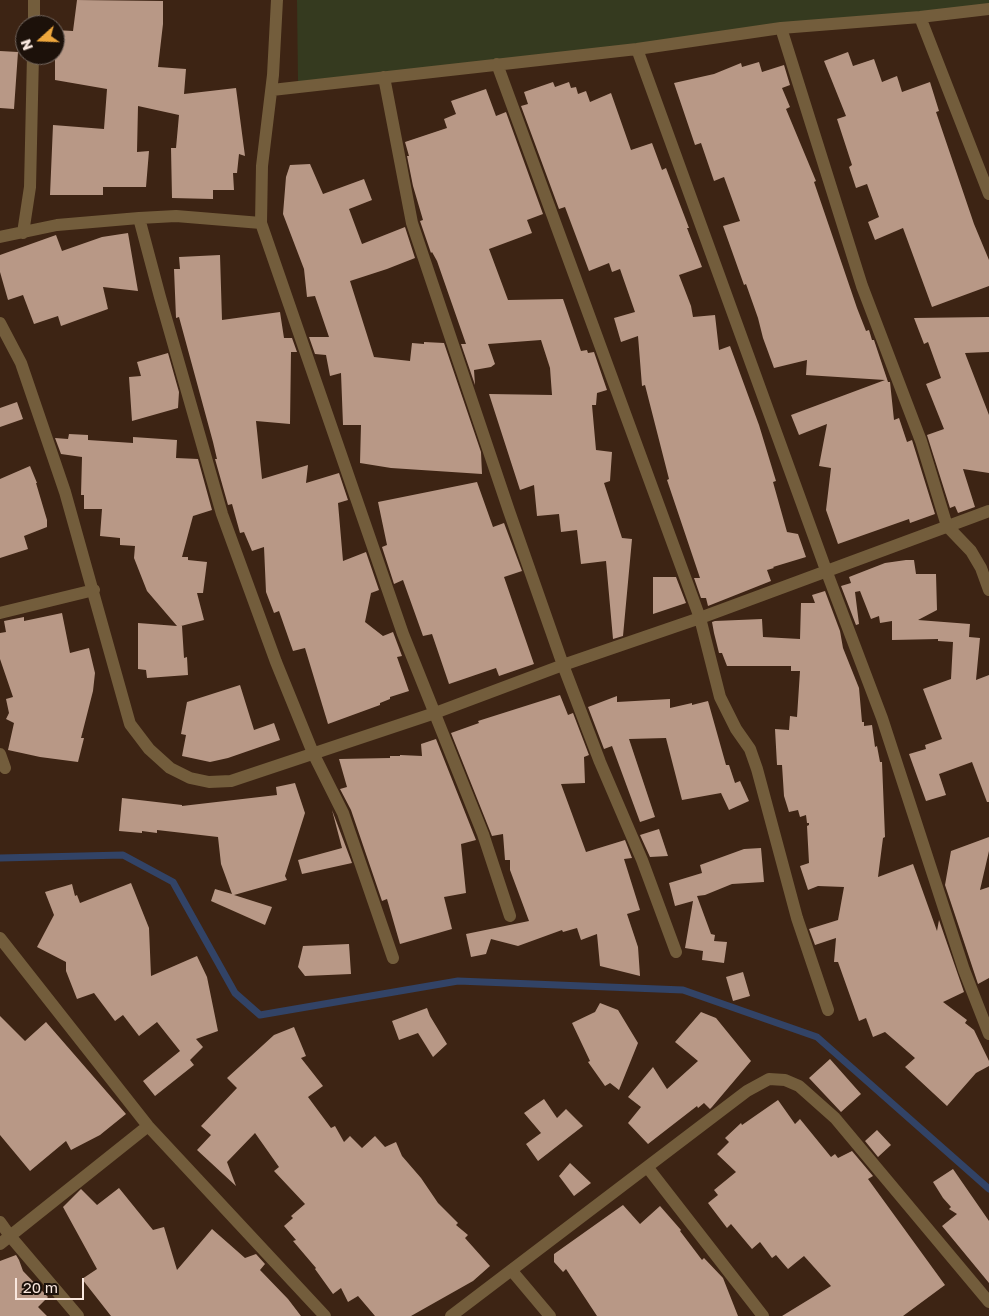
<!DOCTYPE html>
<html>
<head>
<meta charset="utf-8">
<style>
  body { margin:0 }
  #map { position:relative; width:989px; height:1316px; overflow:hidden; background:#3d2414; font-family:"Golos Text",sans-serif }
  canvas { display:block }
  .north { position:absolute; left:15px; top:15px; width:50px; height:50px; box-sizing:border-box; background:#1c110a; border:1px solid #74675f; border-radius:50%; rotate:250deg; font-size:14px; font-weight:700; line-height:20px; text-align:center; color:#f9e7de }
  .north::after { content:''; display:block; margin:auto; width:18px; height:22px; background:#eea73d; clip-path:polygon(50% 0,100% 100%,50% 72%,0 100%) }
  .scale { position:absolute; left:15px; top:1278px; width:69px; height:22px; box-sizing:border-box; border:2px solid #f9e7de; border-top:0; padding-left:6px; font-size:15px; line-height:18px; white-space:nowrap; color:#f9e7de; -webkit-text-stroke:4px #1c110a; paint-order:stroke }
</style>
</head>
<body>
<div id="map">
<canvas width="989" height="1316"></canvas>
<div class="north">N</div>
<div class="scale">20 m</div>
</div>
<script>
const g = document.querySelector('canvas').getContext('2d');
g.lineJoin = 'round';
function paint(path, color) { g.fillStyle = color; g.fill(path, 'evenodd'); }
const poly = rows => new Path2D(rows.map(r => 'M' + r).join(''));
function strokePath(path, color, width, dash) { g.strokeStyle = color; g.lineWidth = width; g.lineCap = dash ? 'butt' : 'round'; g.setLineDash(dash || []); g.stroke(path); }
paint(poly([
  [297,0,989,0,989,8,298,83]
]), '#353a1f');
strokePath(poly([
  [0,858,123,855,173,882,235,993,260,1015,458,981,683,990,817,1037,989,1189]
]), '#324366', 7);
paint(poly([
  [77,0,163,1,163,24,158,67,186,69,184,94,236,88,245,156,239,154,237,173,233,173,234,190,213,190,213,199,172,198,171,148,176,148,179,115,138,106,137,152,149,151,146,187,103,187,103,195,50,195,53,125,104,129,107,89,55,80,55,30,73,31],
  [0,51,18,52,14,109,0,108],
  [848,52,853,66,874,59,882,82,897,76,902,92,930,82,939,111,936,112,974,224,989,260,989,286,932,307,903,228,875,240,868,222,879,217,867,184,856,188,849,167,852,165,837,119,846,116,824,61],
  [759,62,762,72,784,65,790,85,782,88,790,107,786,109,816,181,814,182,857,308,866,331,869,330,872,340,874,340,888,382,890,382,894,420,899,418,907,442,912,440,935,514,910,523,909,519,838,544,826,510,831,468,819,466,827,424,799,435,791,415,885,380,806,375,807,360,774,368,763,338,758,318,746,284,744,285,723,226,740,221,724,177,714,181,701,143,695,145,674,83,714,74,741,63,742,67],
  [553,82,555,87,569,82,571,88,576,87,578,94,586,91,590,102,611,93,631,150,652,143,662,170,666,168,689,228,687,228,702,267,679,275,691,306,693,317,715,315,719,350,730,346,759,425,776,481,773,482,787,532,798,534,806,557,773,567,774,568,767,570,771,581,708,606,706,598,701,598,694,578,700,578,667,480,669,479,645,385,642,386,638,336,621,342,614,318,635,312,620,269,612,272,609,263,589,271,565,207,559,209,521,106,528,104,524,92],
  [486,89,496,116,506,112,543,214,527,220,532,233,489,249,508,300,563,299,581,351,587,350,588,353,594,352,607,390,597,393,596,405,592,405,596,450,612,452,610,481,604,483,622,538,632,539,623,636,613,639,606,561,581,564,577,530,561,532,559,514,537,516,534,485,520,490,489,394,552,395,550,368,541,340,488,344,495,364,491,367,474,370,475,385,461,344,466,344,452,304,437,261,432,252,431,253,420,221,423,220,413,186,407,156,409,156,405,142,447,128,444,119,456,114,451,101],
  [310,164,323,194,364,179,372,200,349,209,362,244,405,227,415,258,387,269,350,281,374,357,410,361,412,343,424,344,424,342,444,343,481,452,482,474,391,468,360,463,361,425,343,425,341,373,330,376,326,355,315,354,309,337,329,337,315,296,307,297,304,269,283,214,286,177,290,165],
  [128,233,138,291,103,287,108,309,61,326,58,316,34,324,23,295,8,300,0,272,0,255,56,235,62,251,102,237],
  [220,255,222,320,280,312,284,338,292,338,297,352,291,352,290,424,256,421,262,479,308,465,306,483,339,473,348,500,338,503,343,561,366,552,379,590,371,593,365,622,383,636,393,632,402,656,397,657,409,691,390,697,390,699,380,703,380,705,328,724,305,648,293,651,279,611,274,613,266,592,264,547,252,551,244,532,240,533,232,504,228,505,215,459,217,459,213,442,179,317,176,318,174,269,180,269,179,257],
  [989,317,989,352,965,353,989,415,989,473,963,469,975,507,958,513,955,506,950,508,927,435,944,429,926,384,941,378,928,342,924,344,914,318],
  [168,353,179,392,178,408,132,421,129,377,141,376,137,362],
  [17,402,23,419,0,427,0,408],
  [69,434,88,435,88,440,133,443,133,437,177,440,176,458,198,459,212,510,193,516,182,557,188,557,188,560,207,562,203,593,197,593,204,620,181,626,182,626,184,658,187,657,188,675,147,678,146,670,138,669,138,623,177,626,147,591,134,558,135,546,120,545,120,538,100,536,102,509,84,509,84,495,81,495,82,457,61,454,55,438,68,439],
  [30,466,37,483,36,483,47,520,47,527,24,536,28,549,0,558,0,479],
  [477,482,493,527,504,523,522,571,504,577,534,664,499,676,496,668,449,684,432,634,423,636,403,580,394,584,382,547,387,545,378,502],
  [906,560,914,560,916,574,936,574,937,610,918,620,970,624,969,637,980,638,976,680,989,675,989,802,987,802,972,762,939,774,946,795,926,801,909,754,926,749,925,745,942,739,923,689,951,679,953,642,938,641,938,639,892,640,892,621,880,623,879,616,871,619,860,591,855,592,859,624,856,625,841,586,851,583,849,577,885,563],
  [653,577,676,577,686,603,653,614],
  [825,591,840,631,843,648,859,688,862,722,864,722,864,726,872,725,875,747,877,746,880,762,882,762,885,837,883,838,878,877,913,864,937,931,939,920,964,992,943,1002,967,1020,965,1023,974,1030,989,1061,989,1066,976,1073,947,1106,905,1067,915,1058,885,1032,873,1037,866,1018,859,1021,838,962,834,962,836,938,815,945,809,929,838,920,844,887,818,886,808,890,800,866,809,863,807,826,809,825,809,823,807,823,806,815,800,817,798,810,789,812,784,796,782,765,777,765,775,729,789,730,790,716,797,717,800,671,791,671,791,666,727,666,722,653,719,653,714,633,712,622,715,621,762,619,763,637,800,639,801,603,815,603,812,595],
  [62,613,70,653,89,648,95,673,93,691,81,738,84,738,78,762,40,757,8,750,14,723,6,719,9,713,6,699,13,697,0,659,0,633,6,632,4,621,24,617,24,621],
  [240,685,254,730,274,723,280,740,228,758,210,762,182,756,186,735,181,734,187,702],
  [560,695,568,715,573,713,589,755,584,757,585,783,561,784,586,852,625,840,632,858,624,859,640,910,627,914,638,947,640,976,600,966,597,934,581,940,577,928,563,932,562,930,518,946,491,939,486,954,471,957,466,934,529,921,510,870,510,860,505,860,503,834,492,836,451,733,479,723,478,721],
  [617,696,617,702,670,699,670,708,692,703,692,705,708,701,726,765,729,765,735,783,740,781,749,801,729,810,721,793,682,800,666,738,629,739,655,817,640,822,612,746,604,749,588,707],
  [436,739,476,840,461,844,466,893,444,897,452,929,400,944,387,899,382,901,351,810,340,789,347,787,339,759,390,758,390,756,400,756,400,755,422,756,421,744],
  [295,783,305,813,285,876,287,880,234,895,272,907,265,925,211,901,215,889,232,894,221,864,218,837,157,830,157,833,142,831,142,833,119,831,122,798,182,805,182,806,277,795,276,787],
  [332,810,352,863,302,874,298,860,342,848],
  [659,829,668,856,650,857,640,835],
  [989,837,989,851,980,890,989,887,989,978,978,984,945,885,951,851],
  [761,848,764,882,732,884,705,895,697,896,711,934,715,935,714,941,727,942,724,963,702,960,703,951,685,948,693,901,675,906,669,883,702,873,700,865,744,849],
  [131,883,149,928,151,976,197,956,207,977,218,1031,196,1039,203,1047,190,1060,194,1065,155,1096,143,1081,180,1051,157,1022,139,1036,123,1015,115,1021,94,993,77,999,66,971,66,962,37,947,54,915,45,892,72,884,75,896,77,895,80,903],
  [349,944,351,974,305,976,298,967,303,946],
  [743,972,750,996,733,1001,726,977],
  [600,1003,618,1010,638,1043,619,1090,610,1083,605,1086,588,1062,590,1061,572,1023,595,1012],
  [427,1008,430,1016,447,1044,433,1057,418,1033,399,1040,392,1021],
  [701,1012,716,1018,751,1061,712,1107,710,1109,704,1103,698,1108,697,1106,648,1144,628,1123,641,1107,628,1097,653,1067,667,1089,698,1061,675,1042],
  [0,1016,25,1041,46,1022,126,1114,100,1135,71,1150,66,1141,30,1171,0,1135],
  [294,1027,306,1056,301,1058,323,1086,308,1097,331,1128,335,1126,344,1142,350,1136,362,1148,375,1136,385,1147,396,1142,402,1156,421,1178,438,1203,458,1223,456,1225,468,1235,465,1238,490,1266,473,1281,411,1316,375,1316,358,1296,348,1302,341,1288,333,1294,315,1269,316,1268,293,1241,296,1240,284,1226,293,1218,291,1216,305,1204,274,1171,279,1167,255,1133,227,1162,236,1186,197,1150,211,1135,201,1126,237,1088,227,1078,274,1035],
  [830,1059,861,1094,841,1112,809,1078],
  [544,1099,557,1118,566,1109,583,1126,538,1161,526,1144,541,1133,524,1113],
  [778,1100,795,1124,800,1119,831,1157,835,1154,838,1158,852,1151,873,1176,868,1179,945,1285,903,1316,782,1316,831,1286,804,1256,788,1269,776,1255,772,1258,760,1242,752,1249,731,1224,727,1228,708,1203,718,1195,714,1190,736,1172,717,1154,729,1142,725,1138,741,1123,742,1125],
  [877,1130,891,1145,878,1157,865,1141],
  [570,1163,591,1183,574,1196,559,1176],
  [953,1169,989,1221,989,1283,942,1226,957,1214,949,1209,951,1207,943,1198,933,1182],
  [119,1188,153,1230,164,1227,177,1270,212,1229,245,1258,256,1254,265,1264,260,1270,288,1299,301,1316,111,1316,82,1279,97,1269,63,1207,81,1189,97,1205],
  [623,1205,640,1224,660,1206,681,1230,680,1231,702,1260,704,1258,723,1278,738,1316,597,1316,566,1269,563,1272,554,1262,554,1254],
  [16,1255,19,1260,23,1271,48,1297,38,1307,47,1316,0,1316,0,1261]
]), '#b89886');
strokePath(poly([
  [277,0,273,75,262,166,261,223,403,634,483,834,510,916],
  [920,17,989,194],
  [34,25,34,0],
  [781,28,862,286,921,441,947,526,971,551,981,568,989,590],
  [637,49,826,570,882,718,964,970,989,1034],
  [497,64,700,618,720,697,736,729,750,749,757,769,797,918,828,1010],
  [384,77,412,223,509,511,563,665,600,762,642,860,676,952],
  [272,90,637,49,781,28,920,17,989,9],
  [139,218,160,297,222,514,276,662,313,753,343,813,393,958],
  [23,233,30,187,33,55],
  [0,237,57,225,139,218,176,216,261,223],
  [0,323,21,363,65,492,130,724,149,749,170,768,190,778,209,782,231,781,435,713,563,665,700,618,989,511],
  [0,613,94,590],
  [0,754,5,768],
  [0,938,148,1126,325,1316],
  [648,1168,763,1316],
  [0,1222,10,1236,78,1316],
  [0,1244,148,1126],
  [512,1271,550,1316],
  [451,1316,747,1091,769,1079,785,1080,799,1086,835,1118,989,1302]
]), '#735d3c', 12);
</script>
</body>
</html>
